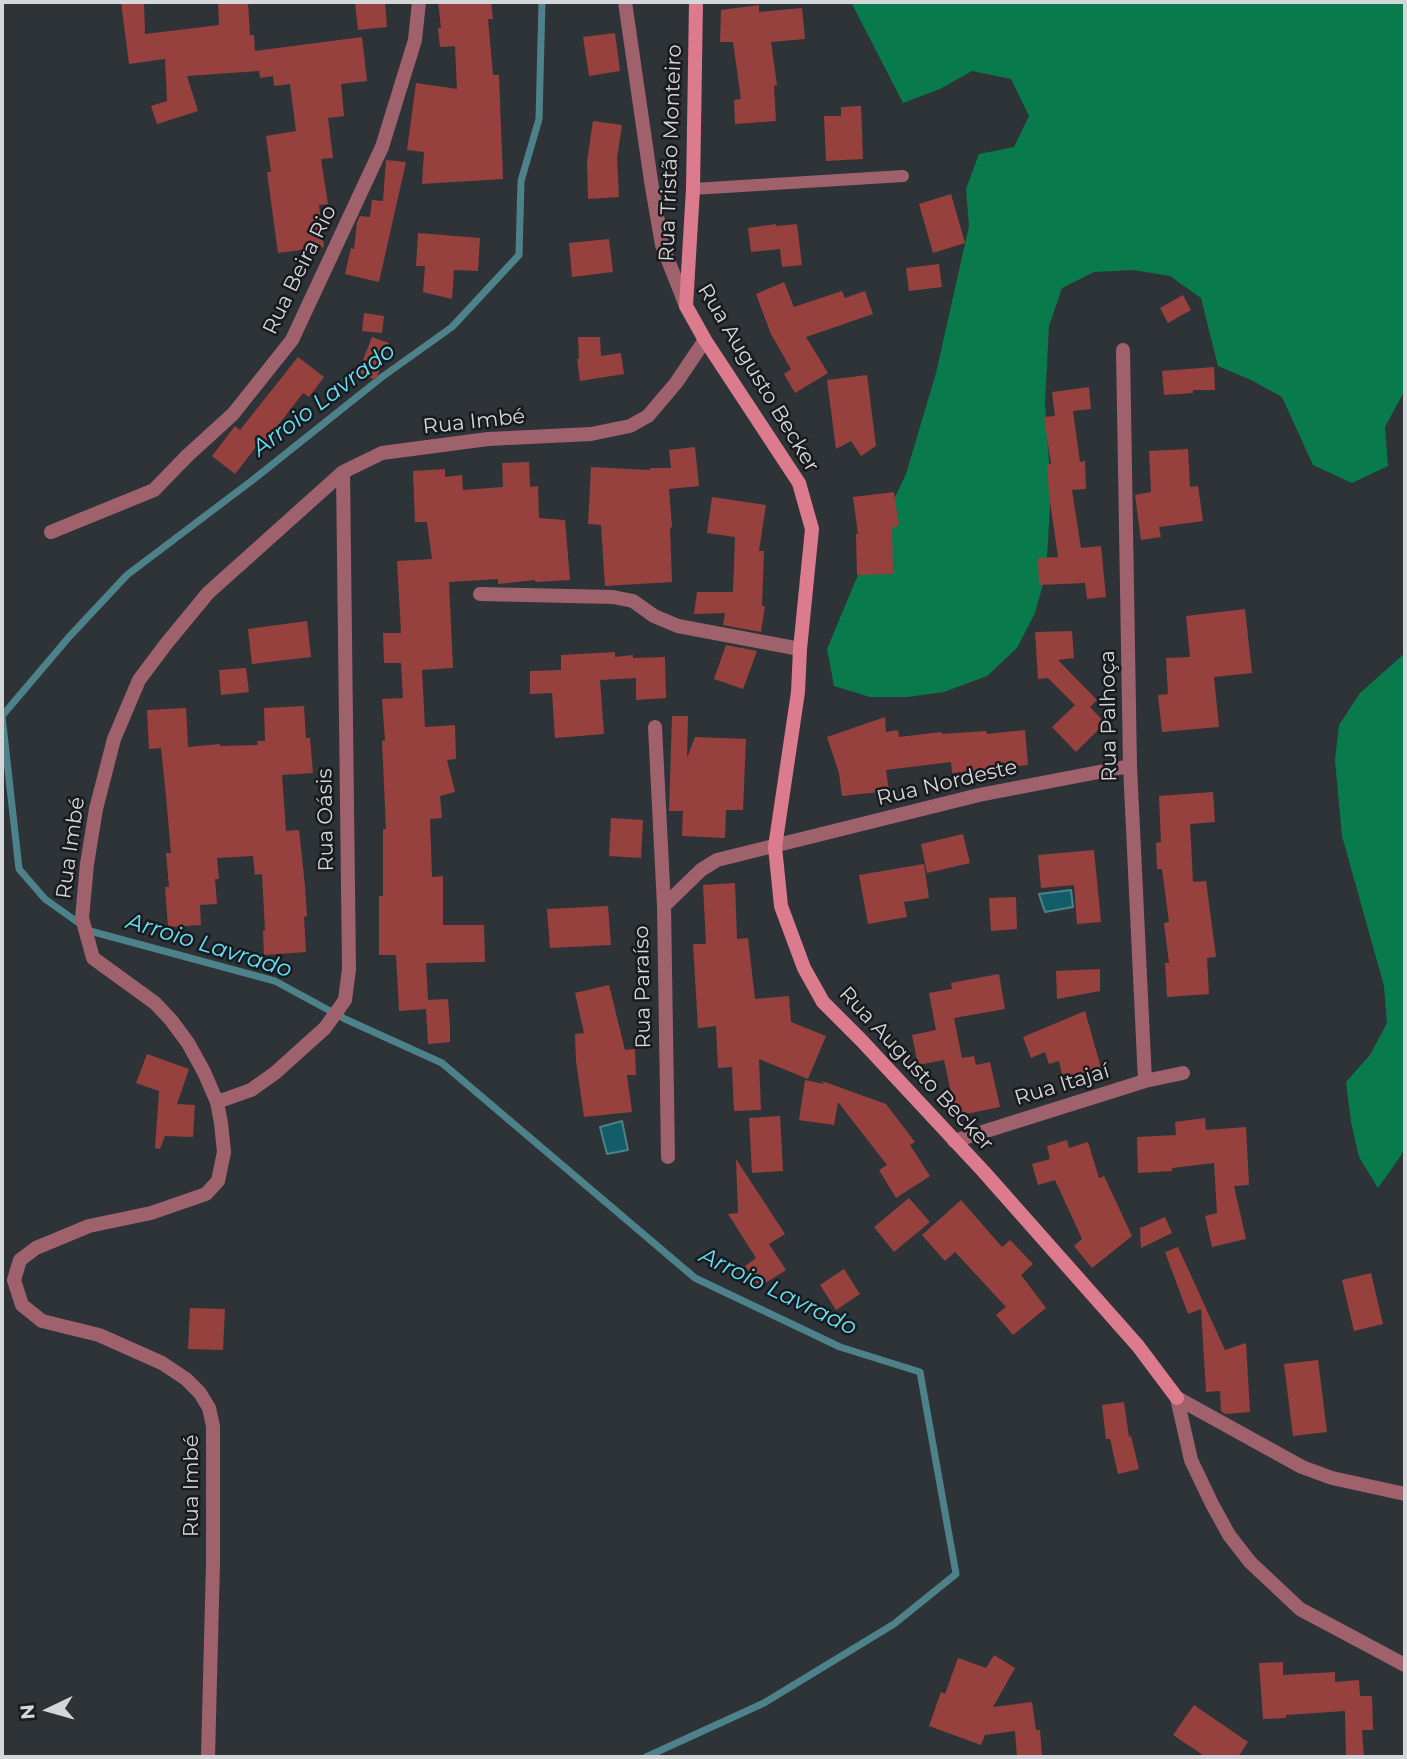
<!DOCTYPE html>
<html>
<head>
<meta charset="utf-8">
<style>
  body { margin:0 }
  #map { position:relative; width:1407px; height:1759px; overflow:hidden; background:#2e3338; font-family:Montserrat,sans-serif }
  canvas { display:block }
  .frame { position:absolute; inset:0; border:4px solid #d4d7da; pointer-events:none }
  .north { position:absolute; left:14px; top:1675px; width:70px; height:70px; -webkit-text-stroke:5px #181a1d; paint-order:stroke; rotate:265deg; font-size:19px; font-weight:700; line-height:28px; text-align:center; color:#d4d7da }
  .north::after { content:''; display:block; margin:auto; width:24px; height:32px; background:#d4d7da; clip-path:polygon(50% 0,100% 100%,50% 72%,0 100%) }
</style>
</head>
<body>
<div id="map">
<canvas width="1407" height="1759"></canvas>
<div class="frame"></div>
<div class="north">N</div>
</div>
<script>
const g = document.querySelector('canvas').getContext('2d');
g.lineJoin = 'round';
function paint(path, color) { g.fillStyle = color; g.fill(path, 'evenodd'); }
const poly = rows => new Path2D(rows.map(r => 'M' + r).join(''));
function strokePath(path, color, width, dash) { g.strokeStyle = color; g.lineWidth = width; g.lineCap = dash ? 'butt' : 'round'; g.setLineDash(dash || []); g.stroke(path); }
function write(font, color, halo, rows, align = 'center') {
  g.font = font + ' Montserrat,sans-serif'; g.lineWidth = 5; g.setLineDash([]); g.textBaseline = 'middle'; g.strokeStyle = halo; g.fillStyle = color; for (const [text, x, y, turn = 0] of rows) {
    g.save(); g.translate(x, y); g.rotate((+turn || 0) * Math.PI / 180); g.textAlign = isNaN(turn) ? turn : align; if (halo) g.strokeText(text, 0, 0); g.fillText(text, 0, 0); g.restore();
  }
}
paint(poly([
  [851,2,1405,2,1405,390,1385,427,1388,466,1352,483,1313,465,1282,397,1251,380,1218,366,1201,298,1170,276,1133,270,1094,272,1062,288,1049,326,1045,403,1051,490,1046,574,1035,613,1017,648,987,676,944,692,907,697,870,697,834,686,827,649,855,582,906,474,936,373,969,226,966,189,979,154,1014,147,1029,116,1011,79,972,71,940,89,903,103],
  [1405,653,1405,1147,1400,1157,1378,1188,1359,1157,1351,1122,1346,1082,1370,1055,1387,1023,1384,986,1342,836,1335,760,1339,725,1360,693]
]), '#087a4c');
const water = poly([
  [1071,890,1073,907,1045,912,1039,894,1071,890],
  [622,1121,628,1150,607,1154,600,1127,622,1121]
]);
paint(water, '#135d69');
strokePath(water, '#4d828b', 2);
strokePath(poly([
  [542,2,539,119,521,181,519,255,452,327,382,377,254,479,127,575,69,637,2,716,19,869,45,899,90,931,275,981,345,1019,442,1063,695,1278,840,1347,920,1372,956,1574,894,1624,764,1703,646,1757]
]), '#4d828b', 7);
paint(poly([
  [121,2,144,2,145,34,219,25,218,2,248,2,250,35,254,35,255,51,362,37,367,81,341,84,344,116,328,118,333,158,321,159,328,204,319,205,324,247,278,253,267,172,271,172,266,136,296,131,290,84,274,86,273,76,260,78,259,71,187,76,198,111,157,124,151,106,167,101,165,59,129,64],
  [355,2,385,2,387,27,358,30],
  [438,2,491,2,493,19,488,19,493,75,499,75,503,179,422,184,424,152,407,150,416,83,457,89,455,46,440,47,438,28,441,28],
  [759,5,759,12,802,8,805,39,771,42,777,85,774,86,776,121,735,124,734,100,741,99,733,42,720,42,721,10],
  [615,33,620,71,589,76,583,37],
  [861,106,863,159,826,161,824,116,841,116,841,107],
  [593,121,622,125,617,158,619,197,588,199,587,161],
  [386,160,406,162,379,282,345,274,351,248,354,249,357,222,360,216,370,217,372,200,383,201],
  [951,194,965,243,933,253,919,204],
  [776,224,776,226,797,224,802,265,782,267,780,249,751,252,748,228],
  [418,233,480,238,478,271,454,270,452,299,423,292,425,266,416,266],
  [609,239,613,272,572,277,569,243],
  [939,264,942,287,909,291,906,268],
  [784,282,794,307,842,291,845,298,865,291,873,314,806,337,828,373,795,393,784,374,791,369,771,334,756,294],
  [1183,295,1191,310,1168,323,1160,308],
  [364,313,384,316,382,333,362,331],
  [372,337,389,343,376,380,358,373],
  [578,337,600,337,601,356,621,353,624,374,580,381,577,359,579,359],
  [298,357,324,377,309,397,303,393,263,445,260,442,235,474,212,456,235,426,240,430],
  [1214,367,1215,390,1193,390,1193,393,1164,395,1162,371],
  [867,375,876,446,861,456,851,441,836,449,827,380],
  [1089,387,1091,409,1073,411,1080,462,1085,461,1086,489,1072,490,1081,548,1101,546,1106,597,1087,599,1085,583,1039,585,1038,558,1058,557,1049,495,1047,464,1051,464,1044,417,1055,416,1052,392],
  [695,447,699,486,669,489,672,528,670,527,672,582,605,586,601,525,588,524,591,467,650,470,650,468,671,468,669,450],
  [1188,449,1190,487,1198,486,1203,521,1159,527,1161,537,1141,540,1135,495,1151,492,1149,451],
  [529,462,530,487,538,486,539,518,565,520,570,580,535,582,535,580,498,584,498,579,449,582,453,668,422,670,425,727,455,725,456,759,447,760,455,792,440,796,442,818,430,819,432,877,443,876,443,925,484,925,485,962,426,963,428,1000,448,999,450,1026,450,1042,428,1044,426,1009,399,1011,396,955,379,955,379,896,383,896,383,829,386,829,382,741,385,740,382,699,403,698,401,663,384,663,383,633,401,633,397,561,432,559,427,522,415,522,413,471,445,469,445,477,462,475,463,490,503,487,502,463],
  [894,492,899,526,892,527,893,574,857,575,856,534,858,534,853,497],
  [712,497,766,505,759,551,764,551,762,606,765,606,761,632,723,625,725,613,694,614,697,592,733,592,735,537,707,533],
  [1245,609,1252,673,1214,677,1219,727,1162,732,1158,695,1168,694,1166,658,1190,657,1186,616],
  [307,621,311,657,252,664,248,629],
  [1072,631,1074,658,1058,660,1097,700,1090,707,1105,723,1076,752,1052,727,1075,705,1048,678,1038,679,1035,632],
  [726,645,757,651,743,689,714,679],
  [615,652,615,657,633,655,633,658,665,657,666,698,636,700,636,678,600,680,604,734,555,738,552,693,530,694,530,671,561,670,561,655],
  [246,668,249,692,221,695,219,670],
  [304,706,306,738,310,738,313,773,282,775,286,831,299,830,305,886,307,916,304,917,306,952,264,955,263,931,265,930,262,874,255,875,253,856,217,858,219,879,215,879,217,904,200,905,201,925,168,927,165,887,169,887,166,853,171,853,166,796,161,748,149,749,147,710,186,708,188,747,220,744,220,746,258,745,257,741,265,741,264,708],
  [672,716,688,716,687,758,695,737,746,739,743,810,726,810,725,838,682,836,683,811,669,811],
  [885,717,886,732,898,730,899,737,942,732,942,734,986,731,987,734,1025,730,1028,765,989,769,989,770,952,773,951,762,886,770,889,791,842,796,839,773,827,737],
  [1213,792,1215,822,1190,824,1193,882,1206,881,1216,957,1207,958,1209,994,1167,997,1165,963,1169,963,1164,923,1169,922,1162,869,1157,869,1156,843,1161,842,1159,796],
  [611,818,643,820,641,858,609,856],
  [963,834,970,863,927,873,921,844],
  [1094,850,1101,922,1077,924,1074,885,1041,888,1038,855],
  [924,864,929,898,904,902,907,917,868,924,859,875],
  [735,883,737,939,748,938,755,999,789,996,791,1022,826,1036,808,1079,759,1059,761,1110,734,1111,732,1067,718,1068,716,1026,698,1028,693,944,706,944,703,885],
  [1016,897,1017,929,991,931,989,898],
  [608,906,611,945,550,948,547,909],
  [1100,969,1100,991,1057,999,1056,971],
  [999,974,1005,1009,954,1018,962,1058,974,1056,976,1065,990,1062,1000,1107,956,1116,944,1060,918,1065,912,1035,936,1030,929,993,952,989,951,983],
  [609,985,625,1050,635,1049,636,1075,627,1075,632,1112,584,1117,576,1061,575,1034,584,1033,575,993],
  [1085,1011,1101,1068,1063,1079,1059,1061,1049,1064,1045,1052,1031,1058,1023,1037],
  [147,1054,189,1069,177,1104,195,1105,193,1137,165,1136,160,1149,155,1148,159,1091,136,1083],
  [805,1080,824,1084,822,1081,886,1104,915,1142,910,1145,930,1176,896,1198,879,1170,887,1165,838,1102,834,1125,799,1120],
  [780,1116,783,1171,752,1173,749,1118],
  [1205,1118,1206,1130,1246,1127,1249,1185,1234,1186,1246,1239,1212,1247,1205,1216,1217,1213,1214,1163,1172,1168,1172,1171,1138,1173,1137,1137,1176,1135,1175,1122],
  [1067,1140,1069,1148,1088,1142,1099,1178,1104,1176,1132,1236,1092,1268,1074,1246,1082,1239,1055,1180,1038,1185,1032,1164,1050,1159,1047,1146],
  [736,1159,785,1234,769,1244,786,1270,759,1287,745,1266,756,1258,728,1214,738,1213],
  [909,1198,930,1222,894,1252,874,1227],
  [961,1200,1002,1247,1010,1240,1033,1264,1021,1275,1046,1308,1013,1335,996,1315,1006,1307,955,1252,945,1261,922,1235],
  [1165,1217,1172,1233,1141,1248,1140,1228],
  [1178,1247,1225,1350,1246,1343,1250,1412,1225,1414,1221,1411,1220,1391,1206,1392,1201,1309,1188,1314,1165,1252],
  [844,1269,860,1294,836,1310,820,1285],
  [1371,1273,1383,1324,1354,1331,1342,1280],
  [190,1308,225,1309,223,1350,188,1349],
  [1318,1360,1327,1432,1293,1436,1284,1364],
  [1124,1402,1129,1437,1131,1436,1139,1469,1118,1474,1110,1439,1106,1439,1102,1405],
  [994,1655,1015,1668,993,1707,1032,1702,1036,1730,1040,1730,1042,1757,1017,1757,1015,1731,985,1735,981,1745,929,1726,941,1692,945,1694,958,1658,986,1668],
  [1283,1662,1283,1675,1335,1672,1335,1682,1359,1680,1360,1696,1372,1696,1373,1730,1362,1730,1364,1757,1346,1757,1345,1711,1286,1715,1286,1718,1263,1719,1259,1663],
  [1194,1705,1248,1742,1238,1757,1206,1757,1173,1735]
]), '#97413e');
strokePath(poly([
  [693,189,903,176]
]), '#9f626d', 12);
strokePath(poly([
  [1123,350,1130,766,1145,1081],
  [51,532,154,490,187,456,233,414,292,340,382,147,415,40,419,2],
  [480,594,613,597,633,601,654,616,678,626,800,649],
  [655,727,664,906],
  [217,1102,251,1090,275,1073,325,1028,345,1000,349,969,343,472],
  [954,1141,1145,1081,1183,1073],
  [668,1157,664,906,701,870,717,860,979,795,1130,766],
  [1177,1398,1191,1460,1212,1504,1229,1535,1250,1562,1300,1609,1405,1665],
  [208,1757,213,1563,213,1426,209,1408,200,1393,186,1379,162,1363,99,1335,42,1321,22,1305,14,1280,20,1260,36,1248,89,1226,151,1213,206,1194,218,1181,224,1152,221,1123,217,1102,204,1072,188,1043,171,1020,155,1003,93,958,82,918,87,864,96,809,114,739,139,680,166,644,208,593,343,472,382,453,488,439,591,434,630,426,648,416,676,383,705,340]
]), '#9f626d', 14);
strokePath(poly([
  [625,2,651,181,662,245,686,306],
  [1177,1398,1302,1467,1332,1478,1405,1494]
]), '#9f626d', 14);
strokePath(poly([
  [696,2,693,189,686,306,705,340,799,483,812,529,800,649,798,692,775,847,781,906,804,968,823,1002,862,1041,984,1172,1138,1346,1177,1398]
]), '#dc7b8d', 14);
write('21px', '#d4d7da', '#181a1d', [
  ["Rua Tristão Monteiro",671,153,-88],
  ["Rua Beira Rio",300,270,-64],
  ["Rua Augusto Becker",758,378,59],
  ["Rua Imbé",474,422,-6],
  ["Rua Palhoça",1109,716,-91],
  ["Rua Nordeste",947,783,-13],
  ["Rua Oásis",326,820,-91],
  ["Rua Imbé",71,848,-82],
  ["Rua Paraíso",643,987,-91],
  ["Rua Augusto Becker",916,1069,47],
  ["Rua Itajaí",1062,1085,-17],
  ["Rua Imbé",192,1486,-90]
]);
write('italic 23px', '#61e3fa', '#181a1d', [
  ["Arroio Lavrado",324,400,-37],
  ["Arroio Lavrado",209,946,17],
  ["Arroio Lavrado",778,1292,26]
]);
</script>
</body>
</html>
